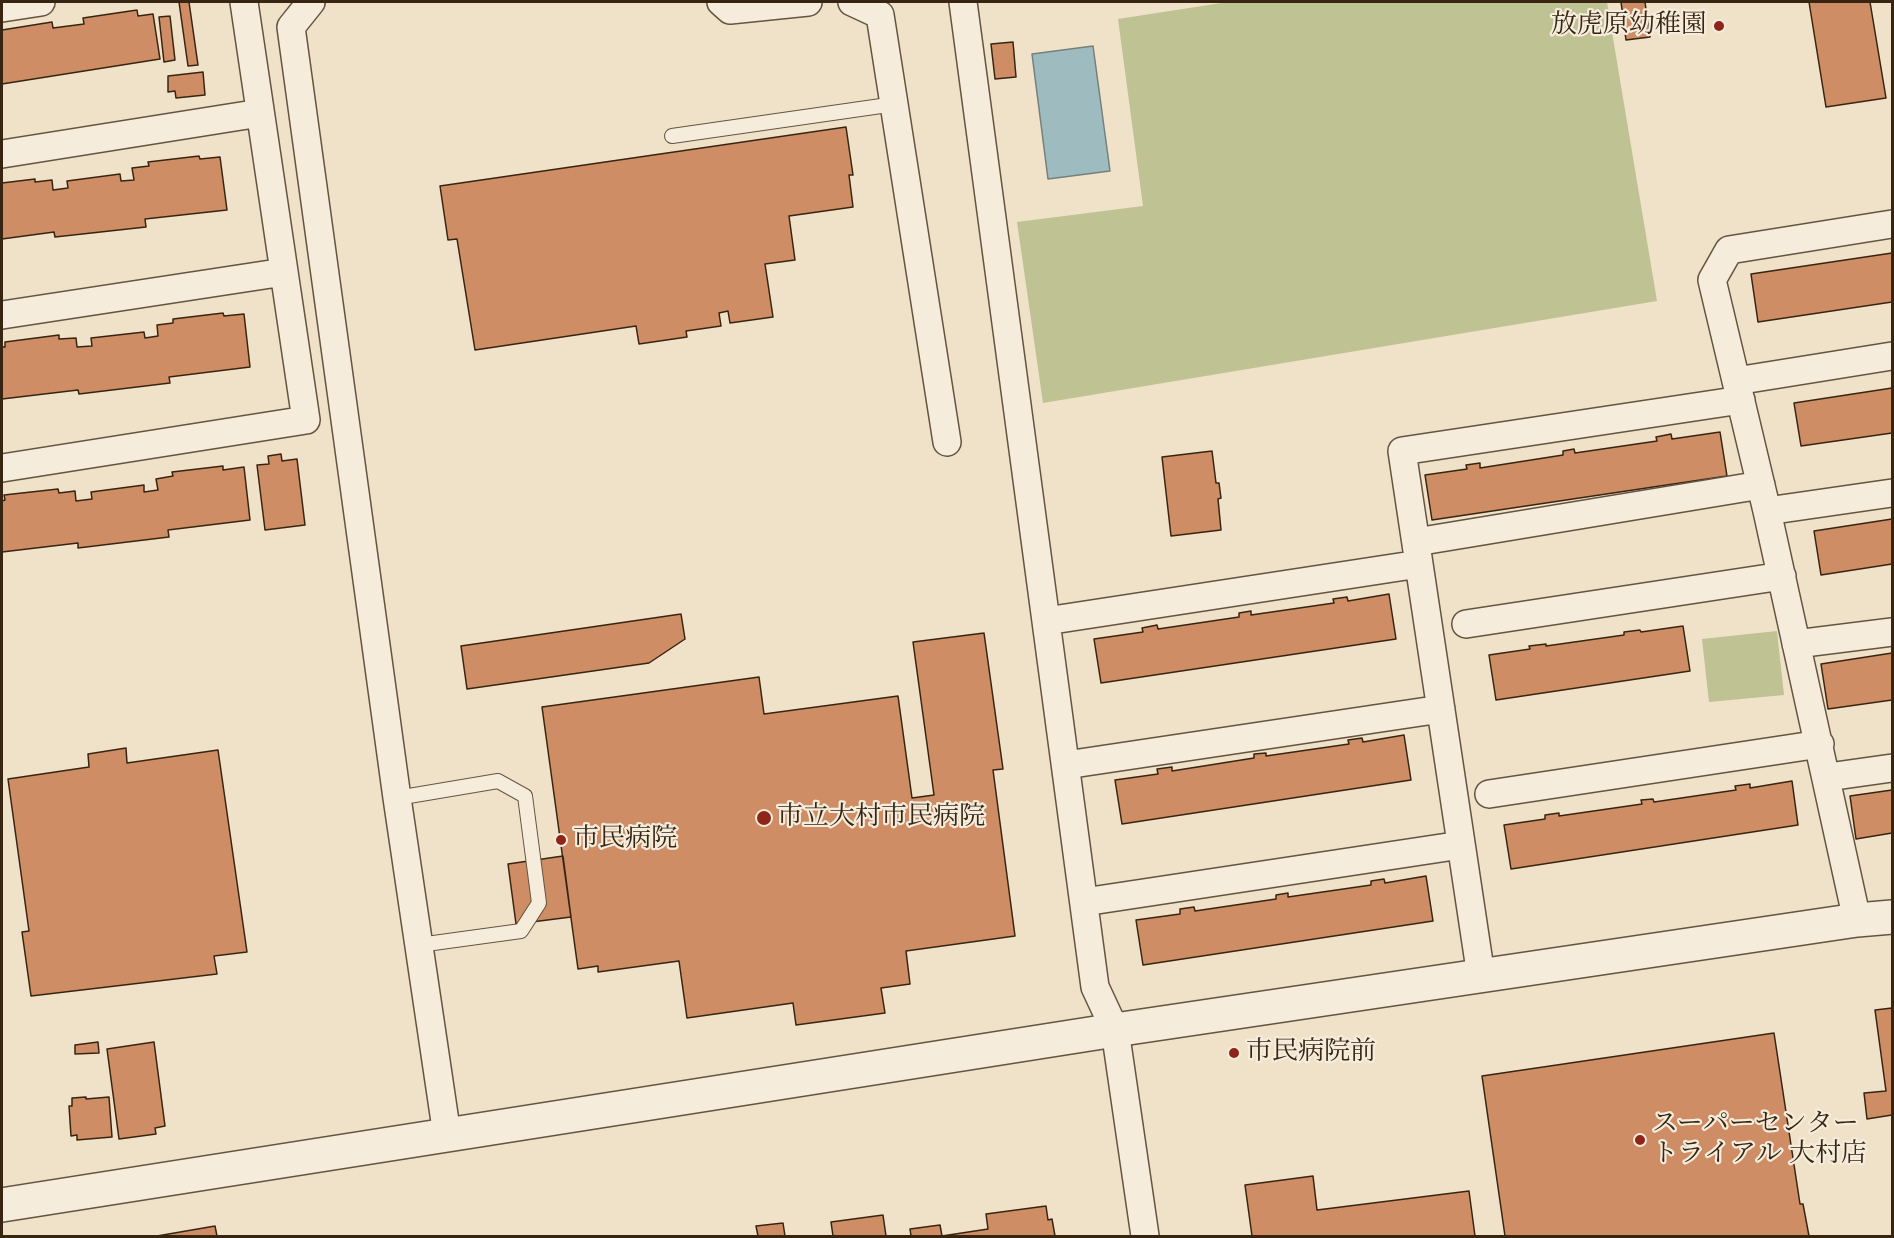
<!DOCTYPE html>
<html>
<head>
<meta charset="utf-8">
<style>
  body { margin:0 }
  #map { position:relative; width:1894px; height:1238px; overflow:hidden; background:#efe2c9; font-family:Cardo,serif }
  canvas { display:block }
  .frame { position:absolute; inset:0; border:3px solid #372512; pointer-events:none }
</style>
</head>
<body>
<div id="map">
<canvas width="1894" height="1238"></canvas>
<div class="frame"></div>
</div>
<script>
const g = document.querySelector('canvas').getContext('2d');
g.lineJoin = 'round';
function paint(path, color) { g.fillStyle = color; g.fill(path, 'evenodd'); }
const poly = rows => new Path2D(rows.map(r => 'M' + r).join(''));
function strokePath(path, color, width, dash) { g.strokeStyle = color; g.lineWidth = width; g.lineCap = dash ? 'butt' : 'round'; g.setLineDash(dash || []); g.stroke(path); }
function write(font, color, halo, rows, align = 'center') {
  g.font = font + ' Cardo,"Noto Serif JP",serif'; g.lineWidth = 4.5; g.setLineDash([]); g.textBaseline = 'middle'; g.strokeStyle = halo; g.fillStyle = color; for (const [text, x, y, turn = 0] of rows) {
    g.save(); g.translate(x, y); g.rotate((+turn || 0) * Math.PI / 180); g.textAlign = isNaN(turn) ? turn : align; if (halo) g.strokeText(text, 0, 0); g.fillText(text, 0, 0); g.restore();
  }
}
paint(poly([
  [1228,2,1607,2,1657,301,1043,403,1017,222,1143,206,1118,19],
  [1777,631,1784,695,1709,702,1702,639]
]), '#bfc293');
const water = poly([
  [1093,46,1110,171,1048,179,1032,54,1093,46]
]);
paint(water, '#9ebcc0');
strokePath(water, '#75807a', 1.5);
const building = poly([
  [179,2,189,2,198,65,188,66,179,2],
  [1621,2,1645,2,1650,37,1626,40,1621,2],
  [1809,2,1870,2,1886,98,1826,107,1809,2],
  [137,10,138,16,153,14,160,59,2,84,2,30,52,22,53,28,84,24,83,18,137,10],
  [170,16,175,60,164,62,159,17,170,16],
  [1013,42,1016,77,995,79,991,44,1013,42],
  [203,72,205,95,176,98,175,91,168,92,168,76,203,72],
  [846,127,853,175,849,175,853,207,789,216,795,260,765,264,773,317,730,323,728,311,719,313,721,326,686,331,687,337,639,344,636,326,475,350,457,239,448,240,440,186,846,127],
  [199,156,200,159,220,157,227,210,145,219,146,227,55,237,54,232,2,239,2,183,35,179,35,182,52,180,53,190,68,188,67,181,120,174,121,181,134,180,132,168,149,166,148,162,199,156],
  [1892,253,1892,302,1758,322,1751,274,1892,253],
  [223,313,224,316,244,314,250,367,169,377,170,383,79,394,78,390,2,399,2,347,5,347,5,342,59,335,59,339,76,338,77,347,92,346,91,338,144,332,145,338,158,336,157,325,173,323,173,319,223,313],
  [1892,388,1892,433,1801,446,1794,403,1892,388],
  [1720,432,1727,476,1432,520,1425,475,1467,469,1466,465,1480,463,1480,468,1563,455,1563,451,1574,449,1575,453,1657,441,1656,437,1671,434,1672,439,1720,432],
  [1212,451,1216,483,1219,483,1221,498,1218,499,1221,530,1171,536,1162,457,1212,451],
  [281,454,282,461,297,459,305,525,265,530,257,465,269,464,268,456,281,454],
  [223,466,223,470,244,467,250,520,168,530,169,537,78,548,78,543,2,552,2,501,5,500,4,495,58,489,59,493,75,491,76,501,92,499,91,492,144,485,144,492,158,490,156,479,173,476,172,472,223,466],
  [1892,519,1892,564,1821,575,1814,531,1892,519],
  [1389,594,1396,639,1101,683,1094,639,1143,632,1142,628,1157,625,1158,629,1239,617,1239,613,1251,611,1251,615,1334,603,1333,599,1347,597,1348,601,1389,594],
  [681,614,685,639,649,663,467,689,461,646,681,614],
  [1683,626,1690,671,1496,700,1489,655,1530,649,1529,646,1546,644,1546,646,1624,635,1624,632,1640,630,1641,632,1683,626],
  [984,633,1003,769,993,770,1015,936,906,951,910,984,881,988,885,1013,796,1025,793,1003,687,1018,679,961,598,972,598,966,578,969,542,707,759,677,764,714,898,696,912,798,934,795,913,642,984,633],
  [1892,653,1892,700,1828,709,1821,664,1892,653],
  [1404,735,1411,780,1122,824,1115,780,1158,774,1157,769,1172,767,1172,771,1254,758,1254,754,1266,753,1266,756,1349,744,1348,740,1362,738,1363,742,1404,735],
  [126,748,127,763,218,750,247,952,214,956,217,974,31,996,22,932,29,931,8,779,89,767,88,754,126,748],
  [1792,781,1798,825,1511,869,1504,825,1545,819,1545,815,1559,813,1559,816,1642,804,1641,800,1653,799,1654,802,1736,790,1735,786,1750,784,1750,788,1792,781],
  [1892,790,1892,833,1856,839,1850,796,1892,790],
  [563,856,571,917,516,924,508,864,563,856],
  [1426,876,1433,921,1143,965,1136,920,1180,914,1180,909,1194,907,1195,911,1276,899,1276,895,1288,893,1288,897,1371,885,1371,881,1384,879,1385,883,1426,876],
  [1892,1008,1892,1115,1867,1119,1864,1093,1886,1091,1875,1010,1892,1008],
  [1774,1033,1800,1204,1803,1204,1809,1236,1505,1236,1482,1076,1774,1033],
  [98,1042,99,1053,75,1054,75,1045,98,1042],
  [154,1042,165,1126,155,1128,156,1134,119,1139,107,1049,154,1042],
  [86,1097,86,1099,109,1097,112,1137,77,1140,77,1135,71,1136,69,1106,72,1106,72,1098,86,1097],
  [1313,1176,1317,1210,1469,1191,1475,1236,1252,1236,1245,1185,1313,1176],
  [1046,1206,1048,1220,1052,1219,1055,1236,911,1236,910,1229,940,1225,942,1236,988,1229,986,1214,1046,1206],
  [883,1215,886,1236,833,1236,831,1222,883,1215],
  [783,1223,785,1236,758,1236,756,1226,783,1223],
  [215,1226,217,1236,157,1236,215,1226]
]);
paint(building, '#ce8d65');
strokePath(building, '#372512', 1.5);
const service = poly([
  [672,136,895,104],
  [397,798,498,781,525,796,539,903,521,931,419,945]
]);
const minor = poly([
  [311,2,291,27,397,798,447,1135],
  [721,2,730,10,808,2],
  [852,2,880,15,947,442],
  [963,2,1095,987,1115,1030,1145,1236],
  [2,8,41,2],
  [2,154,260,113],
  [2,315,284,272],
  [1736,381,1892,356],
  [2,468,306,420,244,2],
  [1767,511,1892,493],
  [1416,542,1761,485],
  [1046,621,1419,564],
  [1466,624,1782,576],
  [1796,644,1892,632],
  [1066,765,1441,709],
  [1828,777,1892,768],
  [1489,794,1820,744],
  [1084,902,1461,845],
  [1857,920,1767,511,1712,280,1729,250,1892,224],
  [1481,976,1402,451,1741,400]
]);
const tertiary = poly([
  [2,1205,1115,1030,1857,920,1892,917]
]);
strokePath(service, '#655440', 16);
strokePath(minor, '#655440', 30);
strokePath(tertiary, '#655440', 36);
strokePath(service, '#f5ecdc', 14);
strokePath(minor, '#f5ecdc', 27);
strokePath(tertiary, '#f5ecdc', 33);
for (const [x, y, r, color] of [
  [1719,26,6,"#8f2418"],
  [764,818,8,"#8f2418"],
  [561,840,6,"#8f2418"],
  [1234,1053,6,"#8f2418"],
  [1640,1140,6,"#8f2418"]
]) { const dot = new Path2D(); dot.arc(x, y, r, 0, 2 * Math.PI); g.fillStyle = color; g.fill(dot); strokePath(dot, '#f5ecdc', 2); }
write('26px', '#372512', '#f5ecdc', [
  ["放虎原幼稚園",1707,26,"right"],
  ["市立大村市民病院",777,818],
  ["市民病院",573,840],
  ["市民病院前",1246,1053],
  ["スーパーセンター",1652,1125],
  ["トライアル 大村店",1652,1155]
], 'left');
</script>
</body>
</html>
